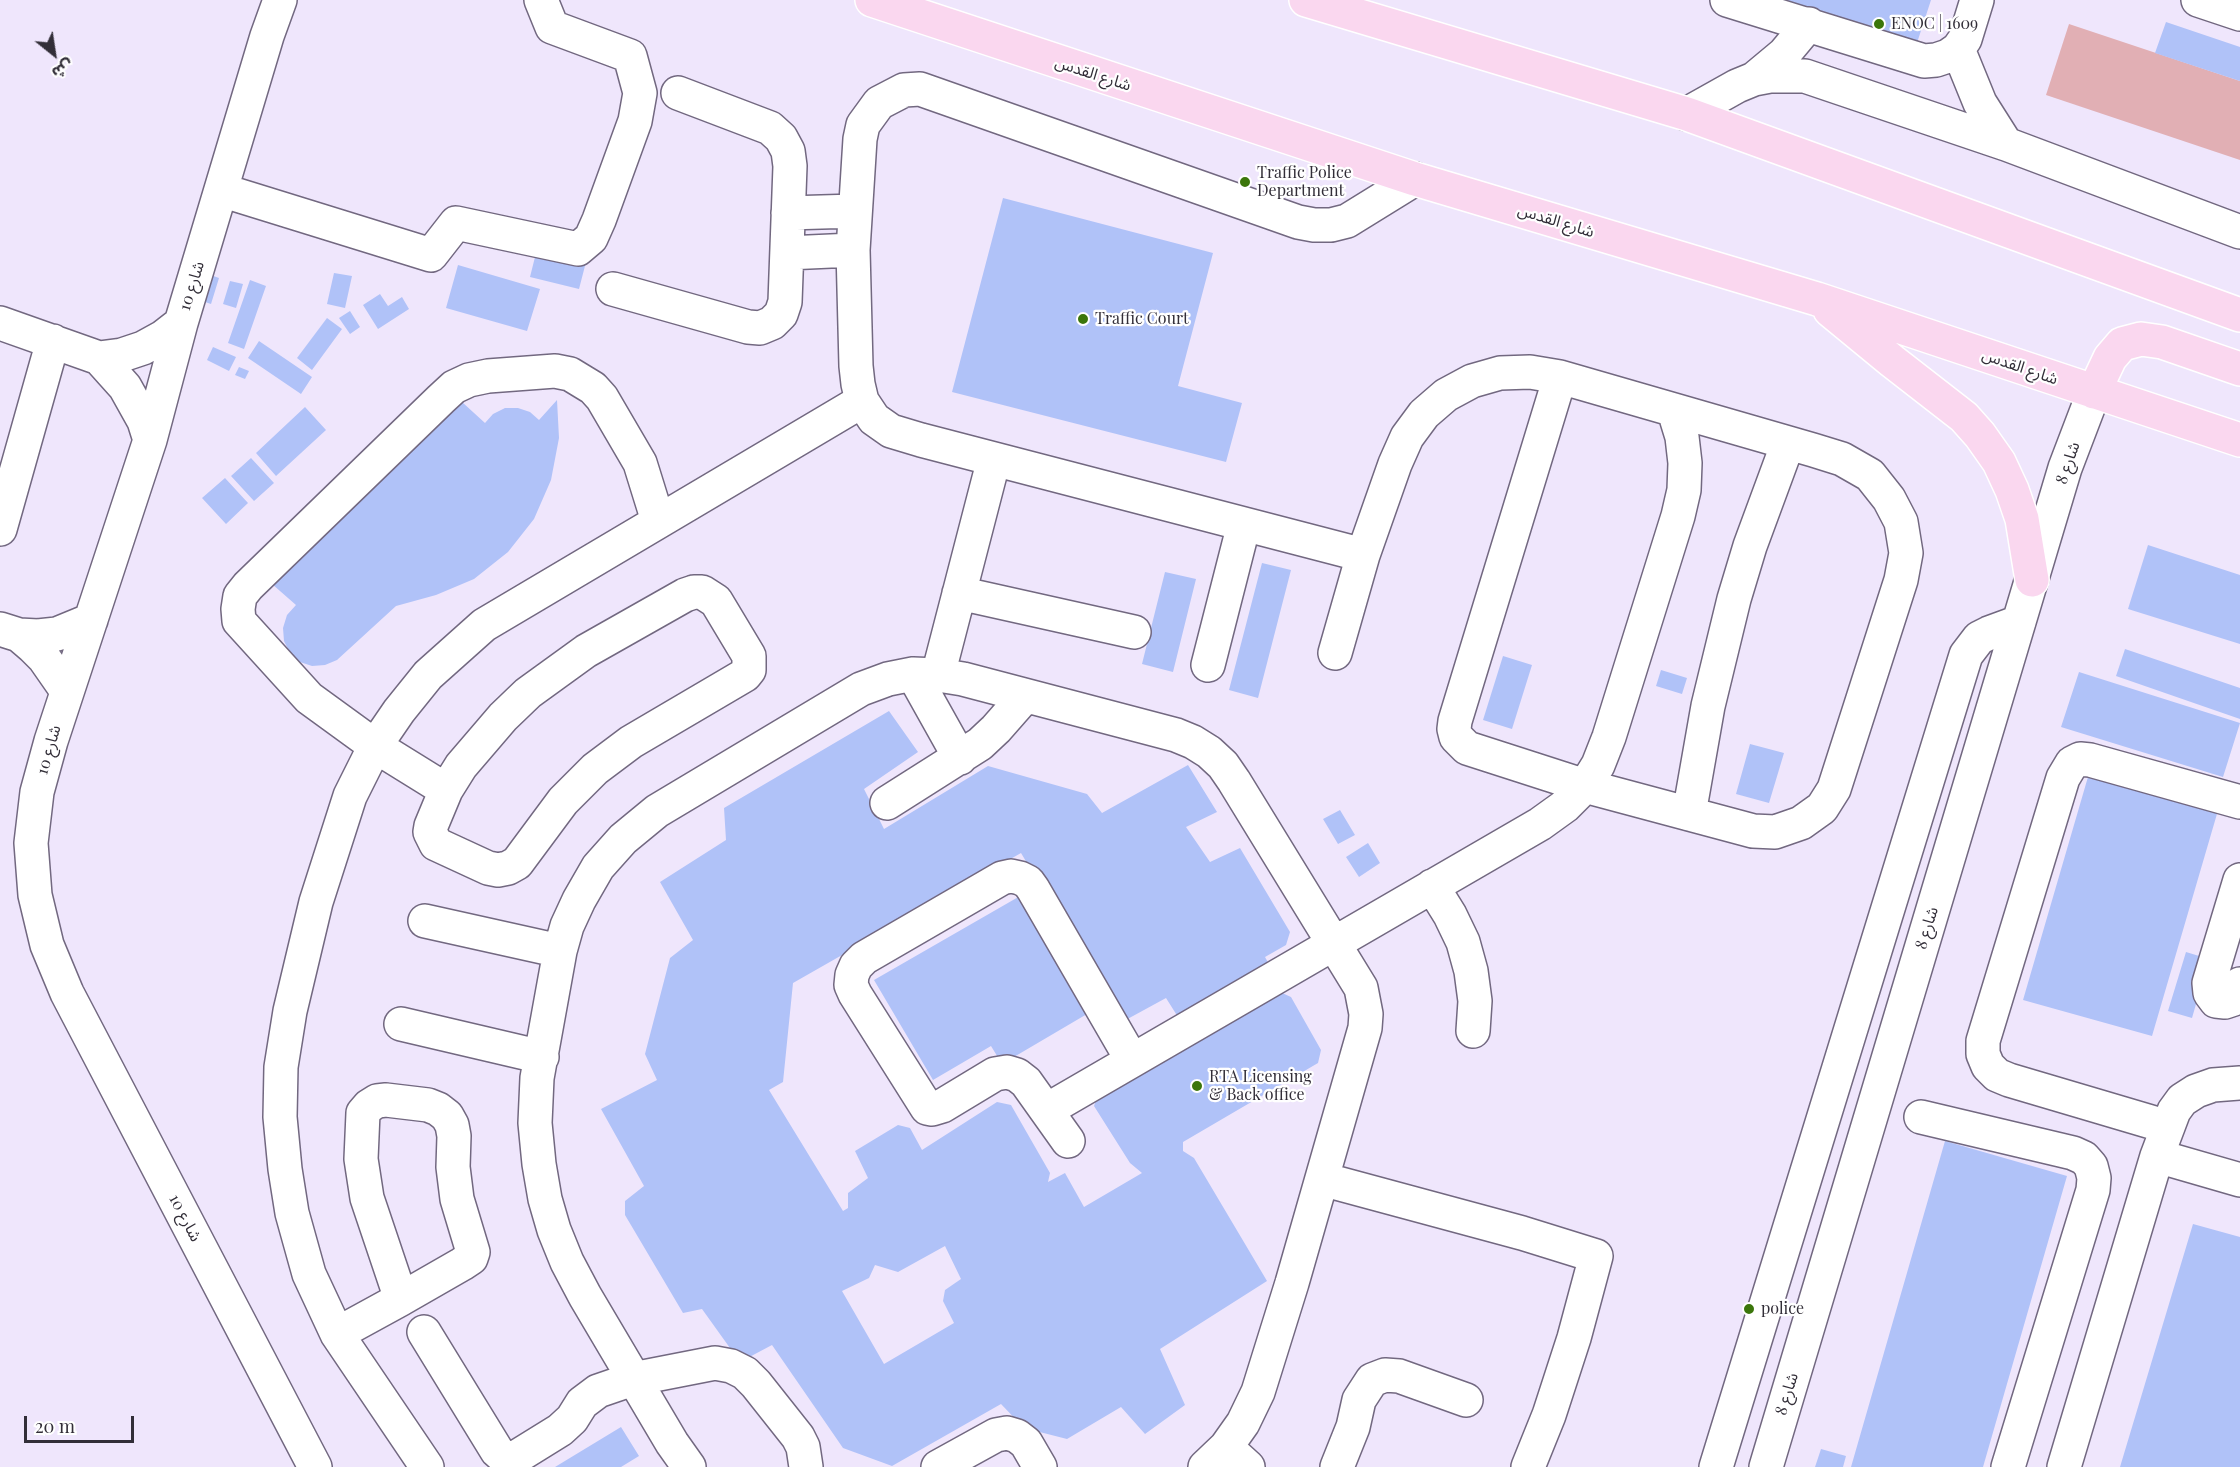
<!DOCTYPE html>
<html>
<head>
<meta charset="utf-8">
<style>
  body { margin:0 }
  #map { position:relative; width:2240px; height:1467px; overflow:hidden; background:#efe6fc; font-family:"Playfair Display","Noto Sans Arabic",serif }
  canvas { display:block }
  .north { position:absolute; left:24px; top:24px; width:60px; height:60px; -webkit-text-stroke:4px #fff; paint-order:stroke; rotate:150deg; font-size:16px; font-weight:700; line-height:24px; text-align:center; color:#322e38 }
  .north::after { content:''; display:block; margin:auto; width:21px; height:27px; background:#322e38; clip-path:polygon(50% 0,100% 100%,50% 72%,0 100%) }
  .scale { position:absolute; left:24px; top:1416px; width:110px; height:27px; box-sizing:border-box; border:3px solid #322e38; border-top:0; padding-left:8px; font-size:18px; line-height:21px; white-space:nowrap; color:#322e38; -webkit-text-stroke:4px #fff; paint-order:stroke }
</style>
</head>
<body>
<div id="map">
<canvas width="2240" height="1467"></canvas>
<div class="north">ش</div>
<div class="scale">20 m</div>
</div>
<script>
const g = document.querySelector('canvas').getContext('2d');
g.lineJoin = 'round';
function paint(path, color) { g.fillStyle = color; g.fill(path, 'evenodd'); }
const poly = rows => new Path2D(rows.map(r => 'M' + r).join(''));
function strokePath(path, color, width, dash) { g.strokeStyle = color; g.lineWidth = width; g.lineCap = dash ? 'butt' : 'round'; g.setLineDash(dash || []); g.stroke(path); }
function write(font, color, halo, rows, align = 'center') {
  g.font = font + ' "Playfair Display","Noto Sans Arabic",serif'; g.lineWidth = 4.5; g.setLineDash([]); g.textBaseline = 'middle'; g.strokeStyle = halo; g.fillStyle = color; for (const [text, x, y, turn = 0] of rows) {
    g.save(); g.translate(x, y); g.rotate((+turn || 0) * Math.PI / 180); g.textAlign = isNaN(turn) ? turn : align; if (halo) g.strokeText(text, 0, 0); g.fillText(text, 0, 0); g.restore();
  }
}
paint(poly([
  [2069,24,2240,81,2240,160,2046,95]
]), '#e1afb4');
paint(poly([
  [1757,0,1931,0,1915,49],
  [2166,22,2240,47,2240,81,2155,53],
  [1003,198,1213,253,1178,386,1242,403,1226,462,952,392],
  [537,249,586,262,579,289,530,277],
  [458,265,540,289,527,331,446,308],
  [334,273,352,276,345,308,327,304],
  [208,274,219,278,211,304,199,300],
  [250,280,266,286,244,349,228,343],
  [230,281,243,284,236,308,223,304],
  [380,294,388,306,402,297,409,309,378,329,363,305],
  [350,311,360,327,350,334,339,318],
  [327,318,342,329,312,370,297,358],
  [259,341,312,377,301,394,248,358],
  [213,347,236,357,229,371,207,360],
  [239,367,249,371,245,379,235,375],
  [557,400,559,438,551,480,534,519,508,552,474,579,436,595,396,606,337,660,325,665,312,666,300,662,290,653,284,641,283,628,287,615,296,605,272,584,462,402,485,423,493,414,505,408,518,408,530,412,539,420],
  [305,407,326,430,276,476,256,453],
  [251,458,274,483,254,501,231,476],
  [225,478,248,503,226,524,202,498],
  [2148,545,2240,575,2240,644,2128,609],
  [1262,563,1291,570,1258,698,1229,690],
  [1165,572,1196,579,1173,672,1142,664],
  [2125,649,2240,688,2240,719,2116,676],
  [1503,656,1532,665,1512,729,1483,720],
  [1661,670,1687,678,1682,694,1656,686],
  [2079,672,2240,723,2223,777,2061,727],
  [889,711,918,752,864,789,884,829,988,766,1087,794,1102,813,1188,765,1217,812,1186,827,1210,862,1240,848,1290,932,1286,945,1265,957,1270,966,1178,1017,1166,998,1122,1022,1021,853,793,983,783,1082,769,1090,843,1211,848,1208,848,1193,868,1178,855,1151,898,1125,910,1128,922,1150,997,1102,1011,1105,1050,1173,1048,1182,1065,1173,1084,1207,1142,1173,1130,1163,1094,1106,1097,1097,1280,992,1291,997,1321,1050,1318,1063,1183,1142,1183,1151,1194,1158,1267,1281,1160,1349,1185,1405,1145,1434,1121,1407,1067,1439,1024,1428,1001,1404,892,1466,843,1448,772,1345,740,1362,702,1309,683,1313,625,1215,625,1201,644,1186,601,1109,657,1080,645,1054,670,958,693,940,660,882,726,840,724,808],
  [945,1246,961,1279,945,1290,943,1301,954,1323,884,1364,842,1291,869,1278,875,1265,898,1272],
  [1750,744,1784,753,1769,803,1736,794],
  [2090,770,2219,807,2152,1036,2023,1000],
  [1340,810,1355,835,1338,844,1323,819],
  [1368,843,1380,863,1359,877,1346,857],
  [1027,892,1087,1014,1002,1064,991,1046,933,1080,874,980],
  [2186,952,2209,959,2192,1018,2168,1011],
  [1945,1141,2067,1176,1983,1467,1851,1467],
  [2193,1224,2240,1237,2240,1467,2120,1467],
  [621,1427,639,1456,621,1467,555,1467],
  [1821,1449,1846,1456,1843,1467,1815,1467]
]), '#b0c2f8');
const minor = poly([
  [280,0,267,36,181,323,150,440,51,741,37,792,31,843,35,895,47,945,67,993,315,1467],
  [1727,0,1924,61,1936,60,1948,56,1958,49,1965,39,1977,0],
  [2198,0,2240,14],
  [1958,49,1980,103,2006,144],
  [1754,79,1784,54,1809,24],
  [1687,114,1737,86,1754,79,1770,76,1805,76,2006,144,2240,232],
  [221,190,431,255,456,223,578,249,591,238,599,220,635,121,640,93,630,56,552,27,541,0],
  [788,213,855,211],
  [787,253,853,250],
  [613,289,748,327,760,328,772,323,781,314,785,302,790,166,788,151,781,138,770,128,678,93],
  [0,323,99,358,122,355,143,348,163,337,181,323],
  [99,358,125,387,144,421,150,440],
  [0,529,53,341],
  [1363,555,921,440,891,431,874,419,862,401,858,384,856,366,853,250,860,139,863,125,879,103,904,90,920,89,1298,222,1314,225,1331,225,1347,221,1415,179],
  [694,592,702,592,716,601,749,656,749,670,745,675,631,742,595,769,563,801,517,863,508,868,498,870,488,868,436,844,430,832,431,826,446,790,461,766,503,717,528,693,586,651,685,595,694,592],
  [959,593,1134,632],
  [0,629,19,635,33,647,44,658,67,691],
  [19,635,38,636,57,634,91,620],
  [1335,653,1363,555,1395,464,1407,437,1424,414,1446,395,1472,381,1500,373,1530,372,1560,377,1813,450,1842,459,1870,475,1889,499,1901,522,1906,553,1901,580,1834,789,1822,808,1801,823,1775,832,1753,831,1585,786,1467,748,1456,737,1454,729,1455,721,1560,377],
  [1208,665,1244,524],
  [913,674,960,758],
  [938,675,994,459],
  [446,790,375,746,309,698,239,621,238,609,240,596,248,586,441,399,454,387,469,380,488,376,555,371,570,374,593,388,602,398,640,463,658,521],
  [887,803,980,744,996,729,1025,696],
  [1689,814,1708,706,1734,599,1750,546,1788,443],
  [2240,880,2209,983,2210,993,2216,1001,2225,1002,2234,999,2240,984],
  [1432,886,1450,915,1463,942,1471,971,1475,1001,1473,1031],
  [425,921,560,951],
  [401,1024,542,1057],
  [386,1100,428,1105,438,1109,447,1116,452,1125,454,1136,453,1167,457,1199,473,1252,471,1258,462,1264,401,1299,367,1198,361,1159,363,1113,369,1106,377,1101,386,1100],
  [1047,1110,1540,824,1565,806,1585,786,1598,765,1609,737,1678,516,1684,490,1685,463,1682,437,1674,411],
  [1921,1117,2073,1153,2084,1158,2091,1166,2094,1178,2093,1190,2008,1467],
  [2168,1127,2009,1080,1997,1075,1988,1066,1983,1054,1983,1041,2063,778,2072,763,2080,759,2090,760,2240,802],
  [1068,1141,1026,1082,1017,1075,1007,1072,995,1074,942,1106,932,1109,927,1108,855,994,851,985,852,975,856,966,864,958,1002,878,1011,876,1020,878,1028,882,1033,889,1132,1060],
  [2157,1156,2240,1180],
  [1322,1179,1522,1233,1596,1256,1574,1338,1549,1415,1528,1467],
  [424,1332,497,1451,506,1459,512,1459,518,1456,560,1430,572,1419,582,1403,598,1391,633,1379,715,1363,731,1366,745,1373,756,1384,798,1437,803,1447,806,1467],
  [337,1334,401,1299],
  [1226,1447,1248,1467],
  [427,1467,337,1334,309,1274,292,1213,285,1169,280,1117,281,1067,290,1011,316,902,350,796,375,746,399,711,428,675,484,625,862,401],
  [689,1467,672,1443,585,1296,567,1262,554,1230,545,1199,539,1164,535,1123,537,1078,560,951,567,926,579,900,598,867,623,839,657,811,861,689,888,679,913,674,938,675,963,679,1176,735,1193,742,1209,752,1223,765,1234,781,1361,988,1366,1014,1365,1028,1292,1283,1258,1392,1243,1423,1226,1447,1205,1467],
  [938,1467,996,1435,1007,1433,1017,1436,1026,1443,1040,1467],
  [1337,1467,1353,1427,1359,1400,1372,1380,1385,1375,1399,1376,1466,1400],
  [1716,1467,1966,655,1979,638,1989,633,2019,622],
  [1766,1467,2065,468,2094,392],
  [2064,1467,2157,1156,2174,1111,2182,1100,2196,1091,2213,1085,2240,1083]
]);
const major = poly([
  [872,0,1415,179,1817,299,2240,440],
  [1306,0,1687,114,2240,315],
  [1830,310,1892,361,1964,417,1980,435,1999,462,2012,490,2022,519,2032,580],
  [2094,392,2110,358,2122,344,2141,339,2162,342,2240,369]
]);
strokePath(minor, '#726880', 36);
strokePath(major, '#fff', 36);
strokePath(minor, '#fff', 33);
strokePath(major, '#fad7ef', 33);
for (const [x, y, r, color] of [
  [1879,24,6,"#3b760b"],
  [1245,182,6,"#3b760b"],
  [1083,319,6,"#3b760b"],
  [1197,1086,6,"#3b760b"],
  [1749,1309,6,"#3b760b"]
]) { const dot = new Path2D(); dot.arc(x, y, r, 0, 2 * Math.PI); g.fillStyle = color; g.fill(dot); strokePath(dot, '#fff', 2); }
write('16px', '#322e38', '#fff', [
  ["ENOC | 1609",1891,24],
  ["Traffic Police",1257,173],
  ["Department",1257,191],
  ["Traffic Court",1095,319],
  ["RTA Licensing",1209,1077],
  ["& Back office",1209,1095],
  ["police",1761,1309]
], 'left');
write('16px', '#322e38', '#fff', [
  ["شارع القدس",1093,74,18],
  ["شارع القدس",1556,221,17],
  ["شارع 10",192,286,-73],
  ["شارع القدس",2020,367,19],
  ["شارع 8",2068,463,-71],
  ["شارع 10",49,750,-74],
  ["شارع 8",1927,928,-73],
  ["شارع 10",185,1218,62],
  ["شارع 8",1787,1394,-73]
]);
</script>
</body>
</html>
